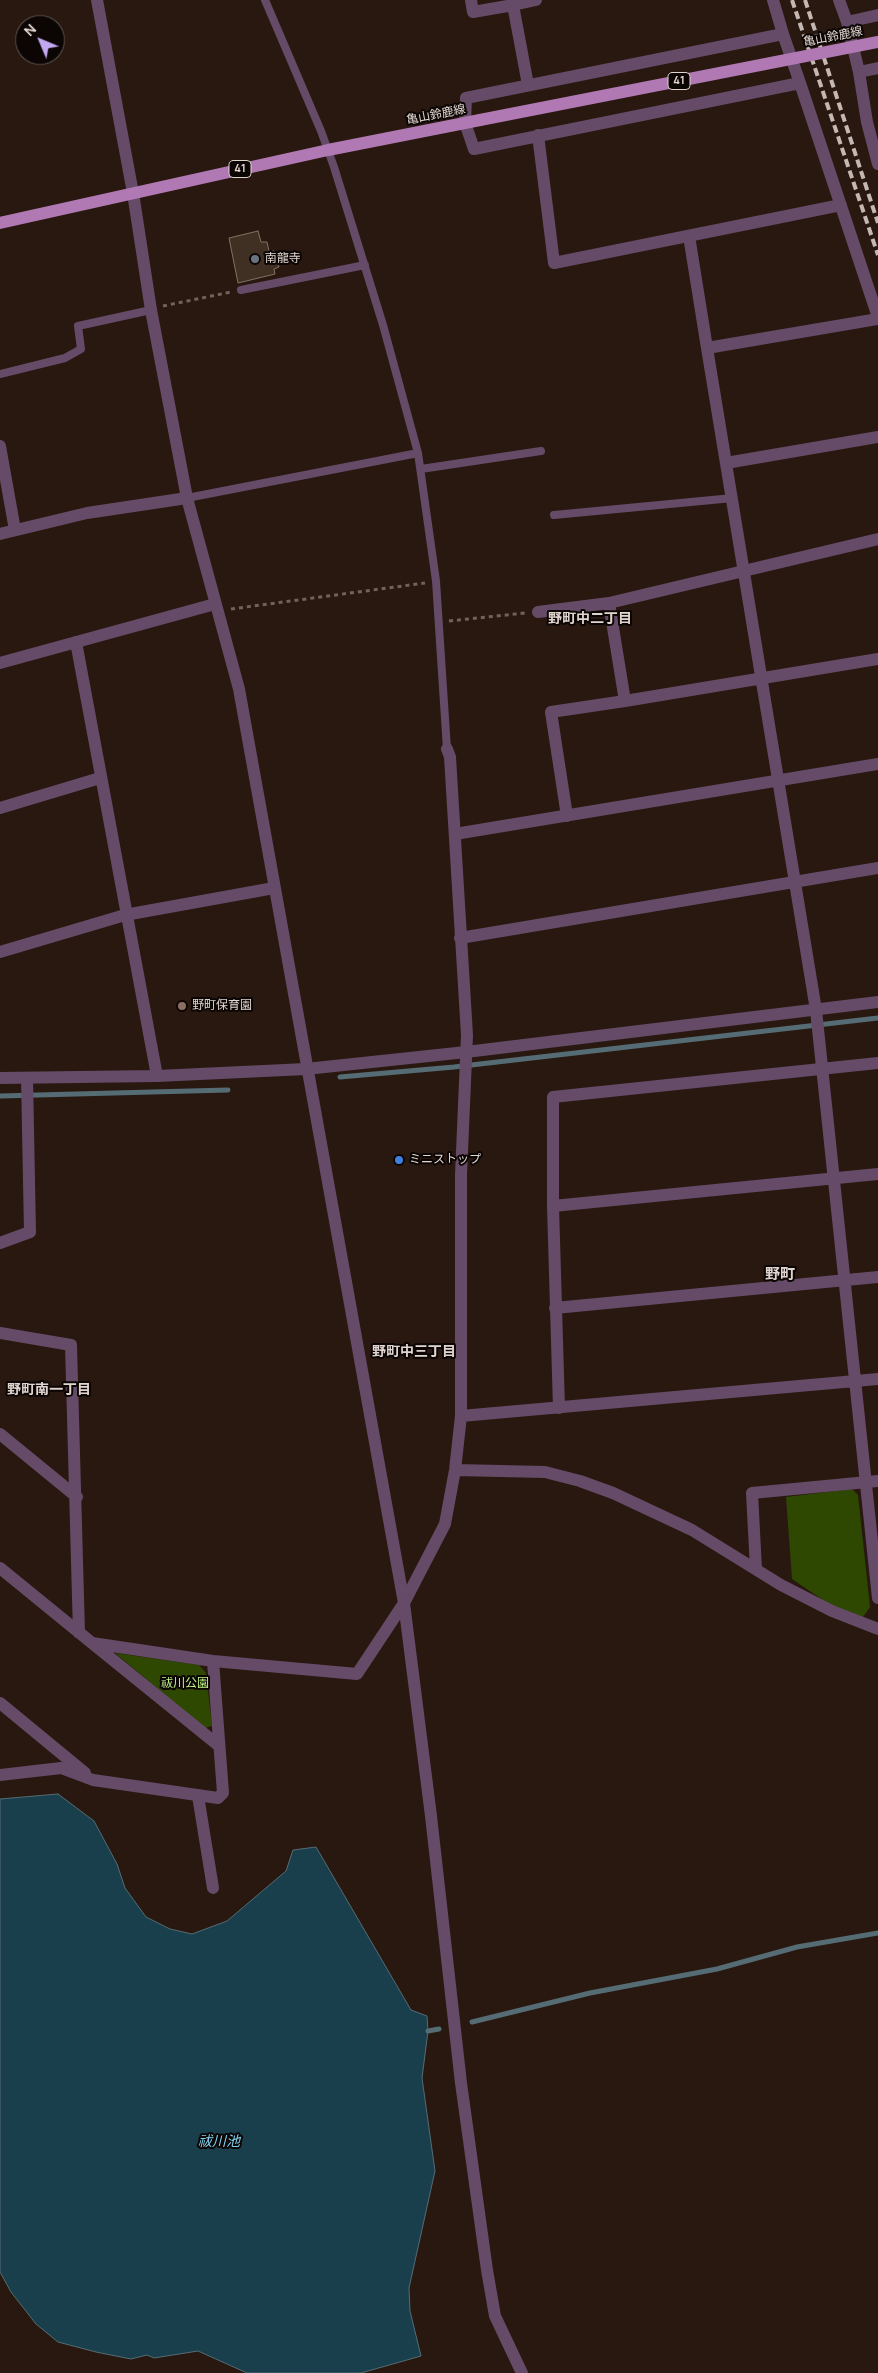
<!DOCTYPE html>
<html>
<head>
<meta charset="utf-8">
<style>
  body { margin:0 }
  #map { position:relative; width:878px; height:2373px; overflow:hidden; background:#281810; font-family:Manrope,sans-serif }
  canvas { display:block }
  .north { position:absolute; left:15px; top:15px; width:50px; height:50px; box-sizing:border-box; background:#0b0503; border:1px solid #605855; border-radius:50%; rotate:315deg; font-size:14px; font-weight:700; line-height:20px; text-align:center; color:#e0d4cf }
  .north::after { content:''; display:block; margin:auto; width:18px; height:22px; background:#c2a8f2; clip-path:polygon(50% 0,100% 100%,50% 72%,0 100%) }
</style>
</head>
<body>
<div id="map">
<canvas width="878" height="2373"></canvas>
<div class="north">N</div>
</div>
<script>
const g = document.querySelector('canvas').getContext('2d');
g.lineJoin = 'round';
function paint(path, color) { g.fillStyle = color; g.fill(path, 'evenodd'); }
const poly = rows => new Path2D(rows.map(r => 'M' + r).join(''));
function strokePath(path, color, width, dash) { g.strokeStyle = color; g.lineWidth = width; g.lineCap = dash ? 'butt' : 'round'; g.setLineDash(dash || []); g.stroke(path); }
function write(font, color, halo, rows, align = 'center') {
  g.font = font + ' Manrope,"Noto Sans JP",sans-serif'; g.lineWidth = 4; g.setLineDash([]); g.textBaseline = 'middle'; g.strokeStyle = halo; g.fillStyle = color; for (const [text, x, y, turn = 0] of rows) {
    g.save(); g.translate(x, y); g.rotate((+turn || 0) * Math.PI / 180); g.textAlign = isNaN(turn) ? turn : align; if (halo) g.strokeText(text, 0, 0); g.fillText(text, 0, 0); g.restore();
  }
}
paint(poly([
  [852,1489,858,1495,870,1607,863,1617,829,1604,792,1579,786,1497],
  [115,1653,199,1665,206,1673,212,1726,205,1728]
]), '#2e4801');
const water = poly([
  [58,1794,94,1821,117,1864,125,1888,146,1917,170,1929,192,1934,227,1921,286,1871,293,1850,316,1847,411,2010,427,2016,428,2031,422,2078,435,2171,409,2288,410,2311,421,2356,361,2373,247,2373,198,2351,154,2358,147,2355,131,2359,96,2352,58,2342,36,2324,11,2292,0,2272,0,1799,58,1794]
]);
paint(water, '#193f4d');
strokePath(water, '#556c74', 1);
strokePath(poly([
  [340,1077,454,1067,878,1018],
  [0,1096,228,1090],
  [472,2022,590,1993,717,1969,797,1947,878,1933],
  [428,2031,439,2029]
]), '#556c74', 5);
const building = poly([
  [258,231,261,242,267,242,269,251,274,251,279,267,274,269,275,274,238,283,229,238,258,231]
]);
paint(building, '#3f3023');
strokePath(building, '#837263', 1);
strokePath(poly([
  [163,306,231,292],
  [231,609,425,583],
  [449,621,525,613]
]), '#71625c', 3, [4, 4]);
strokePath(poly([
  [265,0,321,131,334,167,383,325,418,453,436,581,447,749],
  [241,290,365,265],
  [0,374,65,358,81,349,78,326,151,310],
  [421,469,541,451],
  [187,498,418,453],
  [554,515,733,498]
]), '#654b67', 8);
strokePath(poly([
  [471,0,473,12,513,5],
  [773,0,783,34,466,98,465,123,474,149,800,83,878,317],
  [839,0,847,22,878,15],
  [847,22,859,72],
  [783,34,800,83],
  [878,68,859,72,867,122,878,164],
  [528,85,513,5,536,0],
  [538,135,554,263,841,205],
  [689,236,707,348],
  [878,319,707,348,816,1010,878,1598],
  [0,446,15,530],
  [726,463,878,437],
  [0,534,87,513,187,498],
  [878,539,609,603,625,701,878,659],
  [538,612,609,603],
  [76,642,157,1076],
  [0,663,215,604],
  [0,808,100,778],
  [567,816,551,712,625,701],
  [455,834,878,764],
  [460,938,878,868],
  [0,952,125,915,274,888],
  [553,1206,878,1174],
  [0,1243,30,1232,27,1078],
  [555,1308,878,1277],
  [0,1333,71,1345,79,1633],
  [559,1408,553,1206,553,1097,878,1063],
  [461,1416,878,1379],
  [0,1434,77,1497],
  [455,1470,545,1472,580,1481,613,1493,692,1530,781,1585,832,1611,878,1629],
  [0,1568,92,1643,213,1661,357,1674,404,1603,445,1524,455,1470,461,1416,461,1175,467,1035,450,757,447,749],
  [756,1569,752,1493,878,1481],
  [92,1643,218,1745],
  [0,1703,85,1773],
  [0,1775,61,1768,93,1780,218,1798,223,1793,213,1661],
  [198,1796,213,1888]
]), '#654b67', 12);
strokePath(poly([
  [97,0,133,193,151,310,187,498,239,689,404,1603,431,1816,461,2083,487,2270,495,2316,522,2373],
  [0,1078,157,1076,306,1069,466,1052,878,1002]
]), '#654b67', 12);
strokePath(poly([
  [0,223,328,150,480,120]
]), '#b079b3', 12);
strokePath(poly([
  [792,0,878,255],
  [805,0,878,223]
]), '#c5b8b3', 4, [8, 4]);
strokePath(poly([
  [480,120,878,42]
]), '#b079b3', 12);
for (const [x, y, r, color] of [
  [255,259,5,"#6b7280"],
  [182,1006,5,"#8d6e63"],
  [399,1160,5,"#3f7fe0"]
]) { const dot = new Path2D(); dot.arc(x, y, r, 0, 2 * Math.PI); g.fillStyle = color; g.fill(dot); strokePath(dot, '#0b0503', 2); }
for (const [x, y, w] of [
  [679,81,22],
  [240,169,22]
]) { const box = new Path2D(); box.roundRect(x - w / 2, y - 8.5, w, 17, 4); g.fillStyle = '#0b0503'; g.fill(box); strokePath(box, '#e0d4cf', 1); }
write('bold 11px', '#e0d4cf', null, [
  ["41",679,81],
  ["41",240,169]
]);
write('12px', '#e0d4cf', '#0b0503', [
  ["亀山鈴鹿線",833,37,-11],
  ["亀山鈴鹿線",436,115,-11]
]);
write('12px', '#e0d4cf', '#0b0503', [
  ["南龍寺",265,259],
  ["野町保育園",192,1006],
  ["ミニストップ",409,1160]
], 'left');
write('12px', '#c0f584', '#0b0503', [
  ["祓川公園",185,1684]
]);
write('bold 14px', '#e0d4cf', '#0b0503', [
  ["野町中二丁目",590,619],
  ["野町中三丁目",414,1352],
  ["野町南一丁目",49,1390]
]);
write('italic 14px', '#80d2f2', '#0b0503', [
  ["祓川池",219,2142]
]);
write('bold 15px', '#e0d4cf', '#0b0503', [
  ["野町",780,1275]
]);
</script>
</body>
</html>
